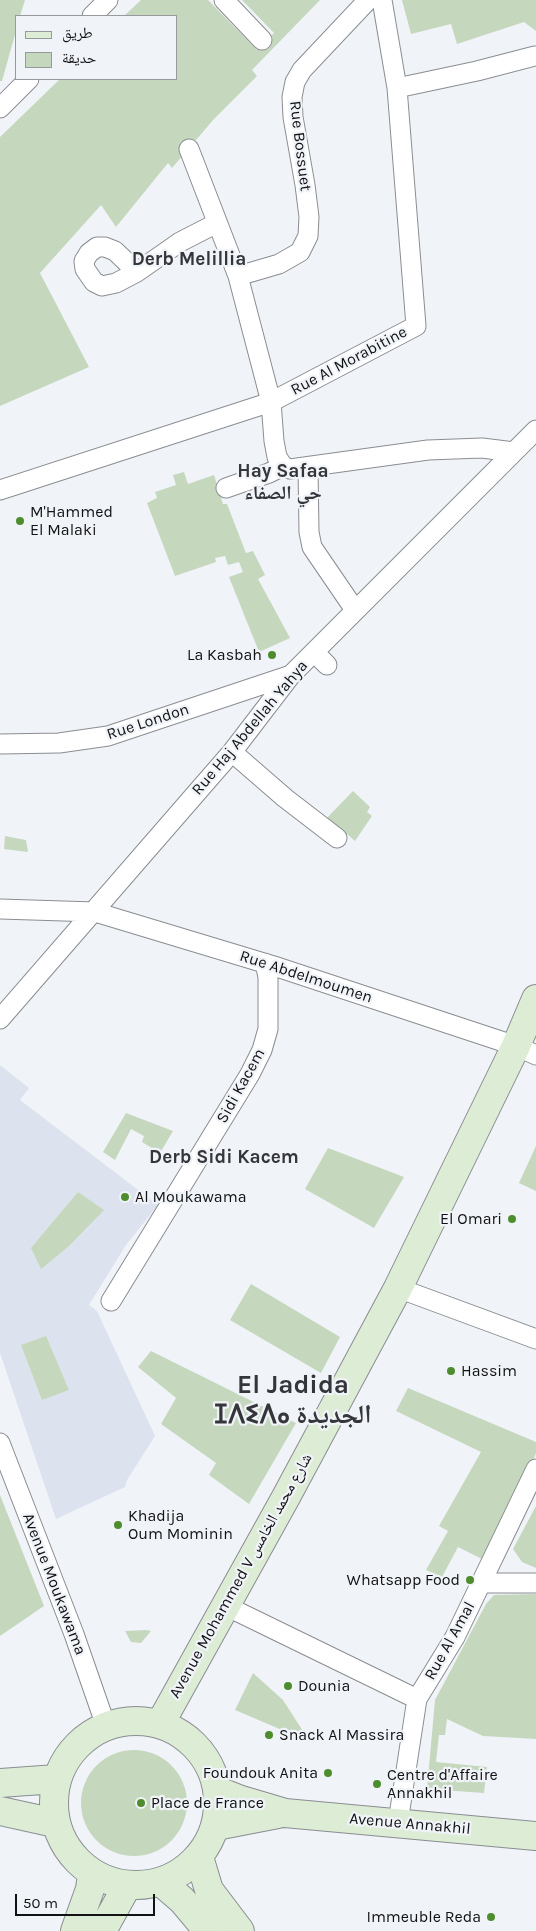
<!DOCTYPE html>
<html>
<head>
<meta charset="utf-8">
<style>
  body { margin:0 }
  #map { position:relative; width:536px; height:1931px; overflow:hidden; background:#f0f3f8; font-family:Karla,"Noto Naskh Arabic",sans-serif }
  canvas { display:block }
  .legend { position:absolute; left:15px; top:15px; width:162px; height:65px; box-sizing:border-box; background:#f0f3f8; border:1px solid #97999c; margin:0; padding:6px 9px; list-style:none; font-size:15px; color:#111213 }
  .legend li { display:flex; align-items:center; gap:10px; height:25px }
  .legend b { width:25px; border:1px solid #97999c }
  .scale { position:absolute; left:15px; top:1894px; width:140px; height:22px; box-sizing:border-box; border:2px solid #111213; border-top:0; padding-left:6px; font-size:15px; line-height:18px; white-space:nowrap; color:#111213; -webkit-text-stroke:4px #f0f3f8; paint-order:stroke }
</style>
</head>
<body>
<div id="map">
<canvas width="536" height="1931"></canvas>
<ul class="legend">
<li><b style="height:6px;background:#dcecd5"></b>طريق</li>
<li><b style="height:14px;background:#c5d8be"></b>حديقة</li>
</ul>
<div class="scale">50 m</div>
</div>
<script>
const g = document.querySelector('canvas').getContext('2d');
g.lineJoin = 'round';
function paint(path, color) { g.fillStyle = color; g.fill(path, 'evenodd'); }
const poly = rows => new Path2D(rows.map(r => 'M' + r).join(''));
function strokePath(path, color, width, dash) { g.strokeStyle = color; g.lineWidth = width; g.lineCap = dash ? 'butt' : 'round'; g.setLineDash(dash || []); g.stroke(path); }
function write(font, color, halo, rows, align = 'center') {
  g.font = font + ' Karla,"Noto Naskh Arabic","Noto Sans Tifinagh",sans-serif'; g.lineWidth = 4.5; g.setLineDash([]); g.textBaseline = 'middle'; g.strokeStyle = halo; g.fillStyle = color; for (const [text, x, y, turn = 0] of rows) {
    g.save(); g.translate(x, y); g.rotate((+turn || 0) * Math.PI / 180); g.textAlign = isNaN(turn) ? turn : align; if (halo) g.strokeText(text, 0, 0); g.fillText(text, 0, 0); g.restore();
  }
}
paint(poly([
  [0,1065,29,1088,20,1100,158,1205,126,1245,89,1305,97,1311,155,1436,127,1480,125,1487,56,1519,0,1353]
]), '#dde3ee');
paint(poly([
  [0,0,25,0,20,16,16,16,16,31,2,81,0,81],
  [141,0,208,0,257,50,274,33,242,0,320,0,252,70,257,76,214,119,172,168,168,163,116,227,101,205,40,273,89,367,0,406,0,137,60,79,176,79,176,16,124,16],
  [402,0,536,0,536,31,524,22,457,44,451,24,411,34],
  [184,472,188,484,214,475,223,504,227,504,246,553,253,551,265,575,258,579,290,638,259,652,229,577,243,572,239,562,228,565,225,556,215,558,216,562,175,576,147,503,157,498,155,492,176,485,173,475],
  [353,791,370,807,367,812,372,816,355,841,347,834,344,837,324,821],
  [5,836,26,840,28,852,4,849],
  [126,1113,173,1131,160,1153,142,1142,144,1136,131,1129,115,1160,103,1152],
  [536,1146,536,1191,519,1183],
  [328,1148,404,1177,374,1228,305,1189],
  [78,1192,104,1210,69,1246,41,1269,31,1248],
  [251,1284,340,1337,321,1373,230,1320],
  [46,1336,69,1390,42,1400,21,1345],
  [151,1351,296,1423,249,1504,209,1475,216,1463,161,1424,176,1398,138,1367],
  [408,1388,536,1442,536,1453,529,1471,486,1561,458,1547,442,1577,426,1570,448,1531,439,1526,481,1452,396,1411],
  [0,1495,44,1606,0,1636],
  [536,1506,536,1568,522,1562,513,1549],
  [536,1594,536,1739,483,1736,447,1719,445,1735,439,1735,436,1762,487,1767,484,1793,427,1789,435,1700,486,1604,494,1595],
  [146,1630,151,1631,141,1643,131,1642,125,1631],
  [253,1673,283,1700,310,1742,235,1710],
  '81 1803a53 53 0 1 1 106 0a53 53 0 1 1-106 0Z'
]), '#c5d8be');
const street = poly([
  [224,0,262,40],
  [92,16,108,0],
  [397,88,477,71,535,56],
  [0,108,29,79],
  [189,149,238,276,271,402,274,441,277,457,283,466,290,469,428,450,482,448,514,452],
  [137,272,115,251,105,247,97,247,89,253,84,261,85,269,94,282,102,286,116,283,137,272,180,242,217,223],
  [238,276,279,264,300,252,308,236,309,217,305,185,293,117,292,97,295,82,302,70,368,0],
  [308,467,309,532,312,547,355,610],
  [226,488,269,473,283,466],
  [0,490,271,402,416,326,397,88,382,0],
  [314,652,327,665],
  [0,744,59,743,108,736,291,675],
  [232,752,285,798,337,838],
  [0,909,95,912,274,966,516,1046,536,1055],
  [0,1019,232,752,291,675,536,430],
  [398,1288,536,1339],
  [111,1301,250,1074,262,1050,268,1029,268,977,265,963],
  [0,1443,74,1634,106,1726],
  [480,1583,536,1583],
  [224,1605,417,1699],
  [398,1822,417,1699,455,1637,536,1469]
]);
const secondary = poly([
  '54 1803a82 82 0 1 1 164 0a82 82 0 1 1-164 0Z',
  [160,1724,286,1497,398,1288,516,1046,536,999],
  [0,1783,56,1779],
  [218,1791,241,1800,285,1813,536,1836],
  [0,1811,55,1823],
  [216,1826,278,1814],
  [199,1857,209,1890,240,1931],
  [161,1882,182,1900,208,1931],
  [75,1931,90,1889,92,1874],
  [102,1931,127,1886]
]);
strokePath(street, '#8a8d91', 21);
strokePath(secondary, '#8a8d91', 30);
strokePath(street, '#fff', 19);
strokePath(secondary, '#dcecd5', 28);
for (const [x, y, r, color] of [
  [20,521,5,"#4d8d2e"],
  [272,655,5,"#4d8d2e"],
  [125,1197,5,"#4d8d2e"],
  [512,1219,5,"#4d8d2e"],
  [451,1371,5,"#4d8d2e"],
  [118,1525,5,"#4d8d2e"],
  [470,1580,5,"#4d8d2e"],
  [288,1686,5,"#4d8d2e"],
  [269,1735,5,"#4d8d2e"],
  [328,1773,5,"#4d8d2e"],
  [377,1784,5,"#4d8d2e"],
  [141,1803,5,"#4d8d2e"],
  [491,1917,5,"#4d8d2e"]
]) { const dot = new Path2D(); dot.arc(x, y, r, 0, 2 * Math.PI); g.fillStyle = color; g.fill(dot); strokePath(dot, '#f0f3f8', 2); }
write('16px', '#111213', '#f0f3f8', [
  ["Rue Bossuet",300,146,83],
  ["Rue Al Morabitine",349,361,-28],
  ["Rue London",148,722,-18],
  ["Rue Haj Abdellah Yahya",250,728,-50],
  ["Rue Abdelmoumen",306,977,18],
  ["Sidi Kacem",241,1086,-61],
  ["Avenue Mohammed V شارع محمد الخامس",241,1576,-61],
  ["Avenue Moukawama",54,1584,69],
  ["Rue Al Amal",450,1641,-61],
  ["Avenue Annakhil",410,1824,5]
]);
write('16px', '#111213', '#f0f3f8', [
  ["M'Hammed",30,512],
  ["El Malaki",30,530],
  ["La Kasbah",262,655,"right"],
  ["Al Moukawama",135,1197],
  ["El Omari",502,1219,"right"],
  ["Hassim",461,1371],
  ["Khadija",128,1516],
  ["Oum Mominin",128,1534],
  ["Whatsapp Food",460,1580,"right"],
  ["Dounia",298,1686],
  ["Snack Al Massira",279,1735],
  ["Foundouk Anita",318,1773,"right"],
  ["Centre d'Affaire",387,1775],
  ["Annakhil",387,1793],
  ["Place de France",151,1803],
  ["Immeuble Reda",481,1917,"right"]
], 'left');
write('bold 19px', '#34363a', '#f0f3f8', [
  ["Derb Melillia",189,260],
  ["Hay Safaa",283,472],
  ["حي الصفاء",283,494],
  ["Derb Sidi Kacem",224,1158]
]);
write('bold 26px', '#34363a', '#f0f3f8', [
  ["El Jadida",293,1386],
  ["ⵊⴷⵉⴷⴰ الجديدة",293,1416]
]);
</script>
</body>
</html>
